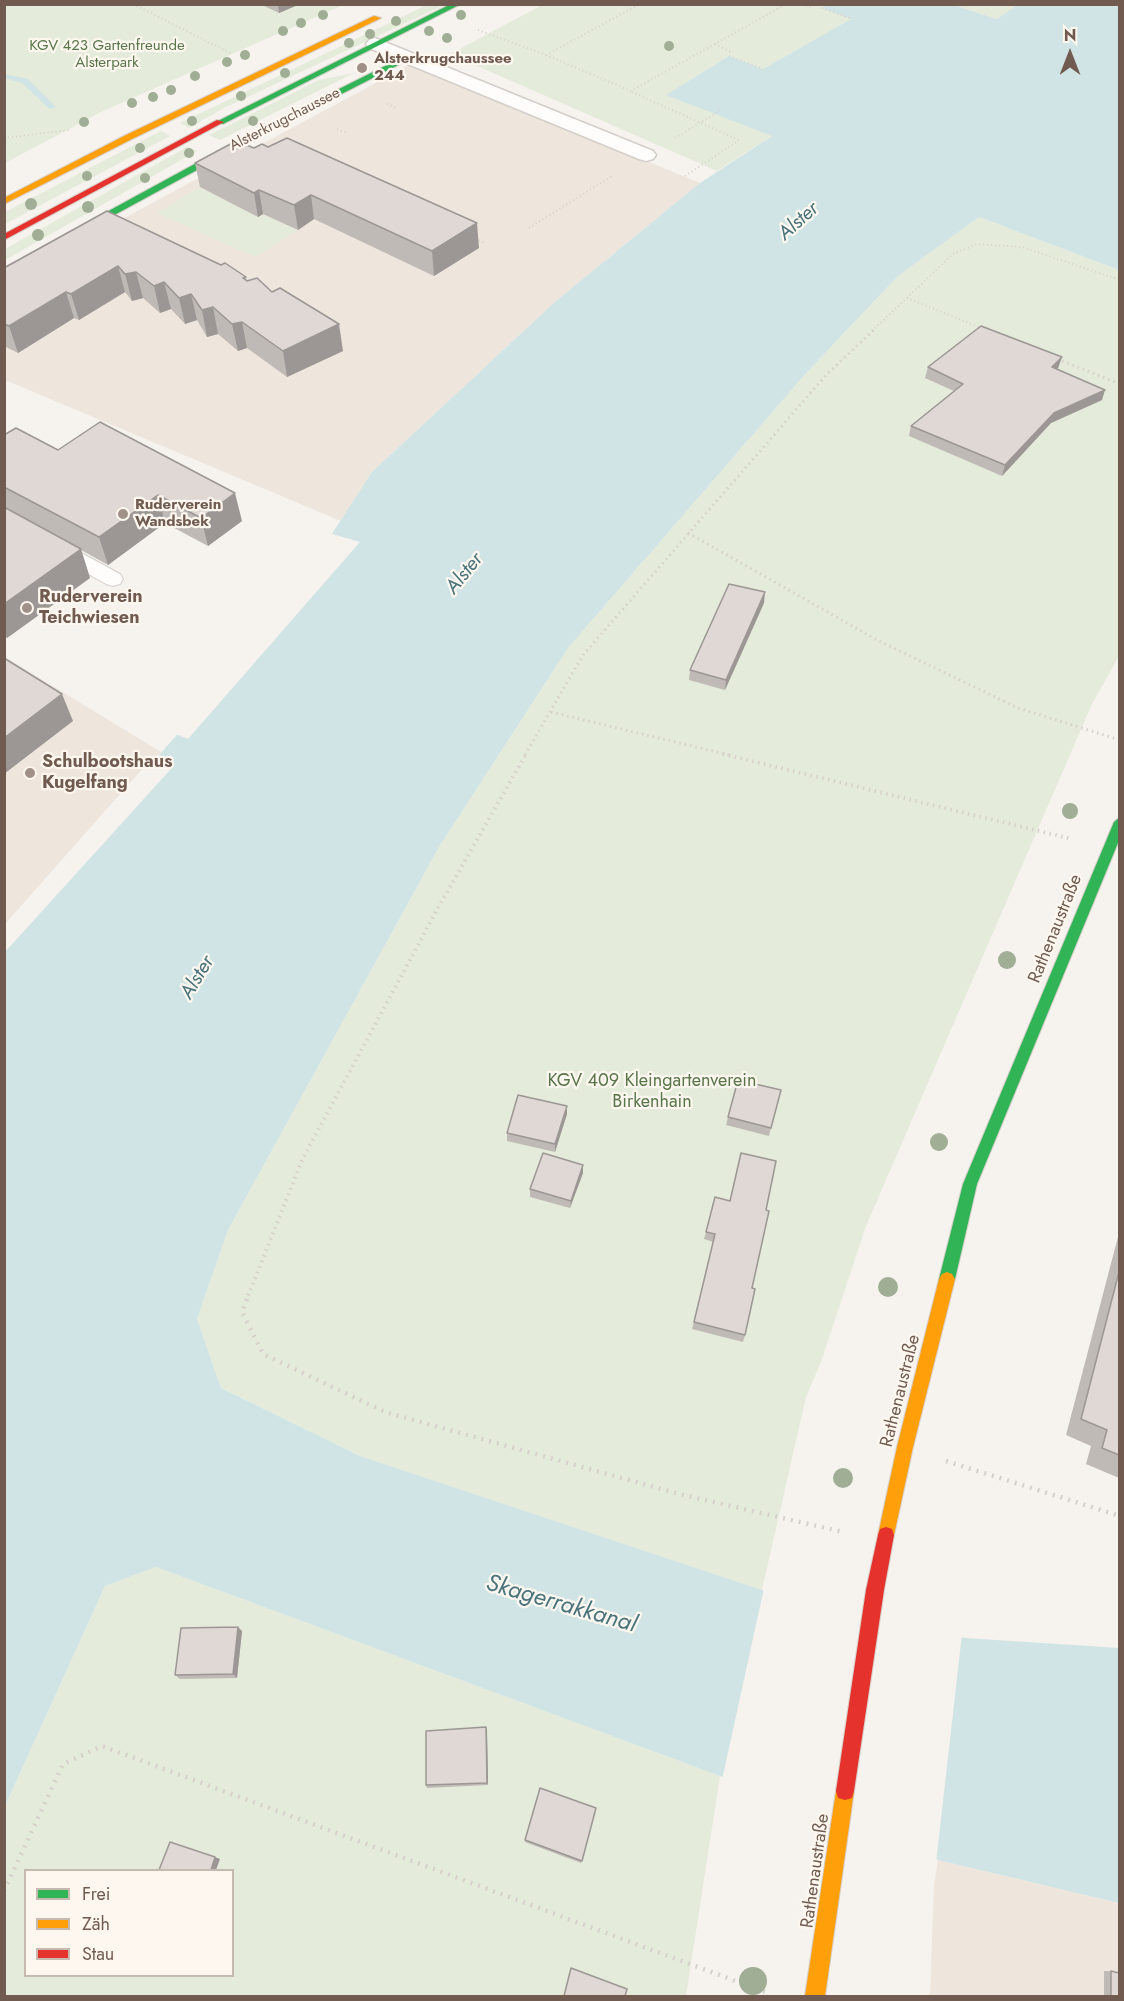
<!DOCTYPE html>
<html>
<head>
<meta charset="utf-8">
<style>
  body { margin:0 }
  #map { position:relative; width:1124px; height:2001px; overflow:hidden; background:#f6f2ee; font-family:Jost,sans-serif }
  canvas { display:block }
  .frame { position:absolute; inset:0; border:6px solid #715b50; pointer-events:none }
  .legend { position:absolute; left:24px; top:1869px; width:210px; height:108px; box-sizing:border-box; background:#fdf7f0; border:2px solid #c5b9b0; margin:0; padding:8px 10px; list-style:none; font-size:18px; color:#715b50 }
  .legend li { display:flex; align-items:center; gap:12px; height:30px }
  .legend b { width:30px; border:2px solid #c5b9b0 }
  .north { position:absolute; left:1040px; top:24px; width:60px; height:60px; -webkit-text-stroke:4px #fdf7f0; paint-order:stroke; rotate:0deg; font-size:16px; font-weight:700; line-height:24px; text-align:center; color:#715b50 }
  .north::after { content:''; display:block; margin:auto; width:21px; height:27px; background:#715b50; clip-path:polygon(50% 0,100% 100%,50% 72%,0 100%) }
</style>
</head>
<body>
<div id="map">
<canvas width="1124" height="2001"></canvas>
<div class="frame"></div>
<ul class="legend">
<li><b style="height:8px;background:#30b455"></b>Frei</li>
<li><b style="height:8px;background:#ff9f0a"></b>Zäh</li>
<li><b style="height:8px;background:#e5322d"></b>Stau</li>
</ul>
<div class="north">N</div>
</div>
<script>
const g = document.querySelector('canvas').getContext('2d');
g.lineJoin = 'round';
function paint(path, color) { g.fillStyle = color; g.fill(path, 'evenodd'); }
const poly = rows => new Path2D(rows.map(r => 'M' + r).join(''));
function strokePath(path, color, width, dash) { g.strokeStyle = color; g.lineWidth = width; g.lineCap = dash ? 'butt' : 'round'; g.setLineDash(dash || []); g.stroke(path); }
function write(font, color, halo, rows, align = 'center') {
  g.font = font + ' Jost,sans-serif'; g.lineWidth = 4.5; g.setLineDash([]); g.textBaseline = 'middle'; g.strokeStyle = halo; g.fillStyle = color; for (const [text, x, y, turn = 0] of rows) {
    g.save(); g.translate(x, y); g.rotate((+turn || 0) * Math.PI / 180); g.textAlign = isNaN(turn) ? turn : align; if (halo) g.strokeText(text, 0, 0); g.fillText(text, 0, 0); g.restore();
  }
}
paint(poly([
  [411,64,700,183,556,301,372,472,341,521,5,380,5,282],
  [5,657,161,752,5,930],
  [938,1860,1119,1903,1119,1996,930,1996,934,1886]
]), '#eee5dc');
paint(poly([
  [827,4,823,7,852,19,763,69,729,56,667,95,773,135,717,171,450,54,542,5],
  [5,5,343,5,103,111,5,163],
  [427,5,444,5,224,108,189,128,180,123],
  [954,5,1017,5,997,19],
  [354,73,220,140,209,135,319,80],
  [161,131,170,136,5,224,5,212],
  [187,147,197,151,5,260,5,249],
  [200,187,298,230,255,257,157,213],
  [979,217,1119,270,1119,656,1092,704,866,1226,821,1362,806,1397,762,1590,360,1456,221,1388,197,1319,228,1230,439,847,568,648,808,371,898,276],
  [156,1567,720,1776,686,1996,5,1996,5,1806,105,1586],
  [26,1870,232,1870,232,1976,26,1976]
]), '#e4ebda');
paint(poly([
  [827,5,954,5,997,19,1017,5,1119,5,1119,270,979,217,898,276,808,371,568,648,439,847,228,1230,197,1319,221,1388,360,1456,762,1590,965,1638,1119,1648,1119,1903,938,1860,720,1776,156,1567,105,1586,5,1806,5,930,271,628,372,472,556,301,700,183,772,136,666,95,729,56,763,69,851,19,822,8]
]), '#d0e4e5');
paint(poly([
  [329,533,360,542,188,739,173,733,268,626],
  [151,759,171,769,5,952,4,925],
  [764,1588,962,1634,936,1863,722,1780]
]), '#f6f2ee');
paint(poly([
  [4,74,28,79,56,107,49,109,22,83,4,78,4,74]
]), '#d0e4e5');
const lane = poly([
  [4,511,120,574,123,579,120,584,113,586,106,584,4,526,4,511]
]);
const street = poly([
  [375,38,653,151,656,155,653,159,646,161,639,159,369,48,366,44,369,40,375,38]
]);
const fast = poly([
  [451,4,461,4,223,124,216,122,451,4],
  [405,56,412,58,265,133,4,275,4,268,259,129,405,56],
  [1120,817,1120,838,977,1184,955,1279,952,1284,947,1286,942,1284,939,1279,963,1184,1114,822,1120,817]
]);
const slow = poly([
  [374,16,381,18,132,139,4,204,4,198,126,135,374,16],
  [947,1272,952,1274,955,1279,913,1447,894,1535,892,1541,886,1543,880,1541,878,1535,897,1447,939,1279,942,1274,947,1272],
  [845,1782,852,1784,854,1791,825,1996,805,1996,836,1791,838,1784,845,1782]
]);
const jam = poly([
  [217,120,224,122,4,240,4,234,217,120],
  [886,1527,892,1529,894,1535,884,1590,854,1791,852,1798,845,1800,838,1798,836,1791,866,1590,878,1535,880,1529,886,1527]
]);
strokePath(lane, '#d4cec9', 2);
strokePath(street, '#d4cec9', 3);
strokePath(fast, '#d6cfca', 2);
strokePath(slow, '#d6cfca', 2);
strokePath(jam, '#d6cfca', 2);
strokePath(poly([
  [133,4,232,54],
  [802,4,811,8],
  [822,8,852,19],
  [478,30,546,55,631,91,786,4],
  [715,44,733,53],
  [546,55,640,4],
  [729,56,763,69],
  [632,92,739,140],
  [387,104,397,108],
  [337,129,347,133],
  [4,138,69,130],
  [675,138,721,110],
  [685,176,738,141],
  [529,228,612,176],
  [475,239,485,243],
  [907,298,984,329],
  [872,331,954,253,978,244,1022,247,1120,280]
]), '#d7d1cd', 2, [1, 3]);
strokePath(poly([
  [1057,359,1120,384],
  [688,533,877,640,1018,708,1120,740],
  [551,712,729,755],
  [525,755,583,655,827,374,874,330]
]), '#d7d1cd', 3, [1.5, 4]);
strokePath(poly([
  [723,754,1072,839],
  [246,1301,303,1158,438,908,526,754]
]), '#d7d1cd', 4, [1.5, 4.5]);
strokePath(poly([
  [247,1299,242,1312,263,1354,385,1412,679,1494,843,1532],
  [946,1461,1120,1516],
  [4,1891,63,1764,102,1746,768,1993]
]), '#d7d1cd', 4.5, [2, 6]);
paint(lane, '#fefdfc');
paint(street, '#fefdfc');
paint(fast, '#30b455');
paint(slow, '#ff9f0a');
paint(jam, '#e5322d');
g.fillStyle = '#9fae94';
for (const [x, y, r] of [
  [323,15,5],
  [461,15,5],
  [396,21,5],
  [301,23,5],
  [283,31,5],
  [429,31,5],
  [370,34,5],
  [447,38,5],
  [349,43,5],
  [669,46,5],
  [245,55,5],
  [227,62,5],
  [285,73,5],
  [195,76,5],
  [171,90,5],
  [241,96,5],
  [153,97,5],
  [132,103,5],
  [192,121,5],
  [253,121,5],
  [84,122,5],
  [140,148,5],
  [189,153,5],
  [87,176,5],
  [145,178,5],
  [31,204,6],
  [88,207,6],
  [38,235,6],
  [1070,811,8],
  [1007,960,9],
  [939,1142,9],
  [888,1287,10],
  [843,1478,10],
  [753,1981,14]
]) { g.beginPath(); g.arc(x, y, r, 0, 2 * Math.PI); g.fill(); }
paint(poly([
  [260,4,300,4,279,13],
  [236,141,479,248,434,276,314,219,298,230,263,214,258,217,200,187,195,163],
  [107,211,246,277,247,281,272,292,343,351,287,377,247,348,238,351,218,334,207,337,197,320,185,324,171,309,160,313,143,298,132,301,125,292,79,320,74,318,18,353,4,346,4,268],
  [1062,357,1058,368,1057,369,1102,400,1051,423,1002,476,909,436,911,426,954,391,925,378,928,367],
  [4,435,242,521,208,546,165,523,108,565,81,550,90,578,7,638,4,636],
  [764,603,725,690,689,680,690,670],
  [781,1090,769,1136,726,1125,728,1117],
  [567,1106,567,1114,555,1152,507,1141,507,1133],
  [583,1173,570,1208,530,1197,530,1189],
  [766,1210,752,1288,745,1335,743,1342,692,1329,713,1242,704,1239,706,1232],
  [1119,1233,1119,1478,1086,1464,1091,1446,1066,1435],
  [242,1631,237,1678,180,1679,175,1675],
  [487,1730,488,1785,427,1788,426,1785],
  [596,1808,581,1863,525,1842,525,1840],
  [1104,1971,1111,1971,1119,1996,1104,1996]
]), '#c0bab6');
paint(poly([
  [278,4,300,4,279,13],
  [259,190,263,214,258,217,254,193],
  [311,195,314,219,298,230,294,205],
  [477,223,479,248,434,276,432,251],
  [118,266,125,292,79,320,71,294],
  [136,272,143,298,132,301,125,274],
  [164,282,171,309,160,313,154,286],
  [66,292,74,318,18,353,9,326],
  [191,294,197,320,185,324,179,298],
  [213,307,218,334,207,337,202,310],
  [242,322,247,348,238,351,232,324],
  [339,324,343,351,287,377,283,351],
  [1062,357,1058,368,1049,377,1052,367],
  [1105,390,1102,400,1051,423,1002,476,1005,465,1054,413],
  [235,493,242,521,208,546,201,518],
  [158,495,165,523,108,565,99,537],
  [81,549,90,578,7,638,4,631,4,604],
  [765,592,764,603,725,690,726,680],
  [62,694,73,721,4,774,4,738],
  [567,1106,567,1114,555,1152,555,1144],
  [583,1165,583,1173,570,1208,571,1201],
  [238,1627,242,1631,237,1678,233,1674],
  [486,1727,487,1730,488,1785,487,1783],
  [215,1857,220,1859,216,1870,211,1870]
]), '#9c9794');
const building = poly([
  [287,138,477,223,432,251,311,195,294,205,259,190,254,193,195,163,236,141,254,148,262,144,268,147,287,138],
  [107,211,221,265,225,263,246,277,243,278,247,281,257,278,272,292,280,288,339,324,283,351,242,322,232,324,213,307,202,310,191,294,179,298,164,282,154,286,136,272,125,274,118,266,71,294,66,292,9,326,4,324,4,268,107,211],
  [981,326,1062,357,1052,367,1105,390,1054,413,1005,465,911,426,963,384,928,367,981,326],
  [100,422,235,493,201,518,158,495,99,537,4,487,4,435,16,428,58,450,100,422],
  [4,507,81,549,4,604,4,507],
  [729,584,765,592,726,680,690,670,729,584],
  [4,658,62,694,4,738,4,658],
  [738,1080,781,1090,771,1128,728,1117,738,1080],
  [518,1095,567,1106,555,1144,507,1133,518,1095],
  [543,1153,583,1165,571,1201,530,1189,543,1153],
  [741,1153,776,1161,766,1210,769,1211,752,1288,755,1289,745,1335,694,1322,715,1234,706,1232,715,1197,730,1201,741,1153],
  [1119,1272,1119,1455,1102,1448,1107,1430,1081,1419,1119,1272],
  [238,1627,233,1674,175,1675,181,1628,238,1627],
  [486,1727,487,1783,426,1785,426,1731,486,1727],
  [540,1788,596,1808,582,1861,525,1840,540,1788],
  [170,1842,215,1857,211,1870,159,1870,170,1842],
  [571,1968,627,1989,625,1996,564,1996,571,1968],
  [1111,1971,1119,1973,1119,1996,1111,1996,1111,1971]
]);
paint(building, '#dfd8d4');
strokePath(building, '#9c9794', 1.5);
for (const [x, y, r, color] of [
  [362,68,6,"#a09087"],
  [123,514,6,"#a09087"],
  [27,608,6,"#a09087"],
  [30,773,6,"#a09087"]
]) { const dot = new Path2D(); dot.arc(x, y, r, 0, 2 * Math.PI); g.fillStyle = color; g.fill(dot); strokePath(dot, '#fdf7f0', 2); }
write('15px', '#58764a', '#fdf7f0', [
  ["KGV 423 Gartenfreunde",107,46],
  ["Alsterpark",107,63]
]);
write('bold 15px', '#715b50', '#fdf7f0', [
  ["Alsterkrugchaussee",374,59],
  ["244",374,76],
  ["Ruderverein",135,505],
  ["Wandsbek",135,522]
], 'left');
write('15px', '#715b50', '#fdf7f0', [
  ["Alsterkrugchaussee",285,120,-27]
]);
write('bold 18px', '#715b50', '#fdf7f0', [
  ["Ruderverein",39,598],
  ["Teichwiesen",39,619],
  ["Schulbootshaus",42,763],
  ["Kugelfang",42,784]
], 'left');
write('18px', '#715b50', '#fdf7f0', [
  ["Rathenaustraße",1056,929,-68],
  ["Rathenaustraße",901,1391,-76],
  ["Rathenaustraße",816,1871,-82]
]);
write('18px', '#58764a', '#fdf7f0', [
  ["KGV 409 Kleingartenverein",652,1082],
  ["Birkenhain",652,1103]
]);
write('italic 20px', '#49747b', '#fdf7f0', [
  ["Alster",799,222,-42],
  ["Alster",465,574,-51],
  ["Alster",198,978,-59]
]);
write('italic 24px', '#49747b', '#fdf7f0', [
  ["Skagerrakkanal",561,1605,16]
]);
</script>
</body>
</html>
